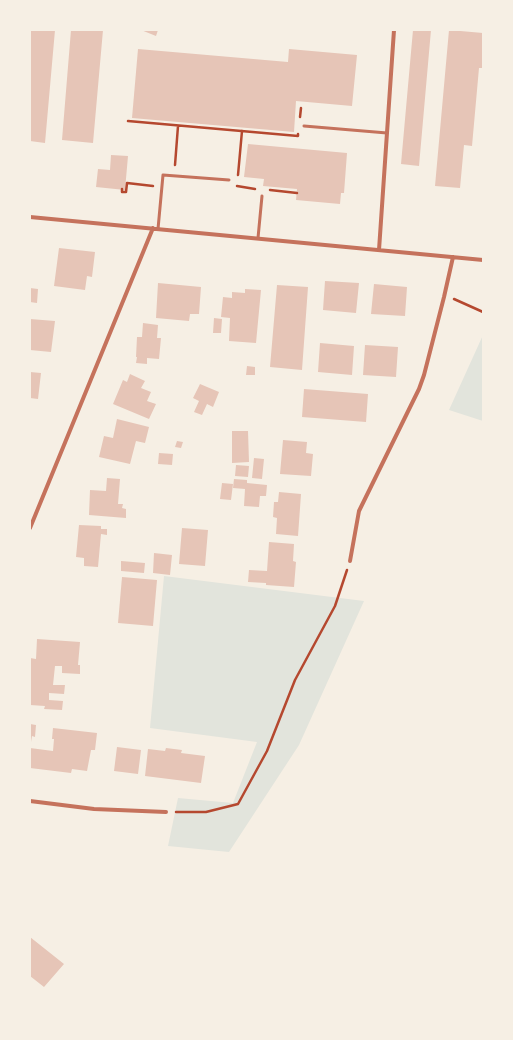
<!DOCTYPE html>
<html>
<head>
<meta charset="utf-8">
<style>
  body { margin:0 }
  #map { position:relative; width:513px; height:1040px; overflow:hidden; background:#f6efe4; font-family:"DejaVu Sans",sans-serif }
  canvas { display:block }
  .frame { position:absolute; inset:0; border:31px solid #f6efe4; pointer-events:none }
</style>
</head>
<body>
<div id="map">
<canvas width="513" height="1040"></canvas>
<div class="frame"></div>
</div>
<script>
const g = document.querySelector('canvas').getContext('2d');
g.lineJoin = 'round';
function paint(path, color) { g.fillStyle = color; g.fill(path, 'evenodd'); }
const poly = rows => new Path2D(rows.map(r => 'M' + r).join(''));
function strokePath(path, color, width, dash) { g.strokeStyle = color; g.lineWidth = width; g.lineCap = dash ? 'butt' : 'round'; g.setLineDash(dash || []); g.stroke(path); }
paint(poly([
  [483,335,483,421,449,410],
  [164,576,364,601,299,745,229,852,168,846,178,798,233,803,257,742,150,728]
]), '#e2e4dc');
paint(poly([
  [30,30,55,30,45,143,30,141],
  [71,30,103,30,93,143,62,140],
  [141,30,158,30,156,36],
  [413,30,431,30,419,166,401,164],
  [449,30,483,33,483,68,479,68,472,146,464,145,460,188,435,186],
  [138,49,288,62,289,49,357,55,352,106,296,101,294,132,132,118],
  [248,144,347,153,344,193,341,193,340,204,296,200,297,189,263,186,264,179,244,177],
  [111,155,128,156,125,190,96,187,98,169,110,170],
  [59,248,95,252,92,277,87,276,85,290,54,286],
  [325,281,359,283,356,313,323,310],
  [158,283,201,287,199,314,190,314,189,321,156,318],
  [374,284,407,287,405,316,371,314],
  [277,285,308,287,302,370,270,367],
  [30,288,38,289,37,303,30,302],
  [245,289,261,290,256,343,229,341,230,318,221,317,223,297,232,298,232,292,245,293],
  [214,318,222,319,221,333,213,333],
  [30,319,55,321,51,352,30,350],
  [143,323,158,325,157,338,161,338,159,359,147,358,147,364,136,363,137,357,136,357,137,337,142,337],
  [320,343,354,346,352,375,318,372],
  [365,345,398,347,396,377,363,375],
  [247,366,255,367,255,375,246,375],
  [30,372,41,373,38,399,30,398],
  [130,374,145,381,141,388,151,392,147,401,156,404,149,419,113,404,123,380,127,382],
  [200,384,219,392,213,407,207,404,202,415,194,412,199,401,193,398],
  [304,389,368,394,366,422,302,417],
  [117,419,149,427,145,443,136,441,130,464,99,457,104,436,113,438],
  [232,431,248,431,249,462,232,463],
  [283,440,307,442,306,453,313,454,311,476,280,474],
  [177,441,183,442,181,448,175,447],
  [159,453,173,454,172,465,158,464],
  [254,458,264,459,262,479,252,478],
  [236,465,249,466,248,477,235,476],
  [107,478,120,479,118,504,123,504,122,508,126,509,126,518,89,515,90,490,106,491],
  [234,479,247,480,247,483,267,485,266,496,260,496,259,507,244,506,245,489,233,488],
  [222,483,233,484,231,500,220,499],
  [279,492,301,494,298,536,276,534,277,518,273,517,274,502,278,502],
  [79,525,101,526,101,529,107,529,107,535,101,534,98,567,84,566,84,558,76,557],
  [182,528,208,530,205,566,179,564],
  [269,542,294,544,293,561,296,562,294,587,266,585,266,583,248,582,249,570,267,571],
  [154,553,172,555,170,575,153,573],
  [121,561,145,563,144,573,121,571],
  [122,577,157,580,153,626,118,623],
  [37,639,80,642,78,665,80,665,80,674,62,673,62,666,55,666,53,685,65,685,64,694,49,693,49,700,63,701,62,710,44,709,45,706,30,705,30,658,36,659],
  [30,724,36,725,35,737,32,736,31,742],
  [53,728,97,733,95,750,91,750,87,771,72,769,71,773,30,768,30,748,53,751,54,739,52,739],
  [117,747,141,750,138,774,114,771],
  [166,748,182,750,181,753,205,756,201,783,145,776,148,749,165,751],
  [30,937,64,964,44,987,30,976]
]), '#e6c5b7');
strokePath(poly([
  [300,117,301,108],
  [128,121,298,136,298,134],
  [175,165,178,126],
  [238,175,242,131],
  [237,186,255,189],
  [122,189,122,192,126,192,127,183,153,186],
  [270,190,297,193],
  [454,299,483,312],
  [176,812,206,812,238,804,267,751,295,680,335,606,347,570]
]), '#b5482f', 2.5);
strokePath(poly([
  [304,126,387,133],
  [158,229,163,175,229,180],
  [258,238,262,196]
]), '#c5725c', 3);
strokePath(poly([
  [30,217,483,260],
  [379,250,394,30],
  [30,528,153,228],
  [350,561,359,511,419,389,424,375,444,297,453,257],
  [30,801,94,809,166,812]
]), '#c5725c', 4);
</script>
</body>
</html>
